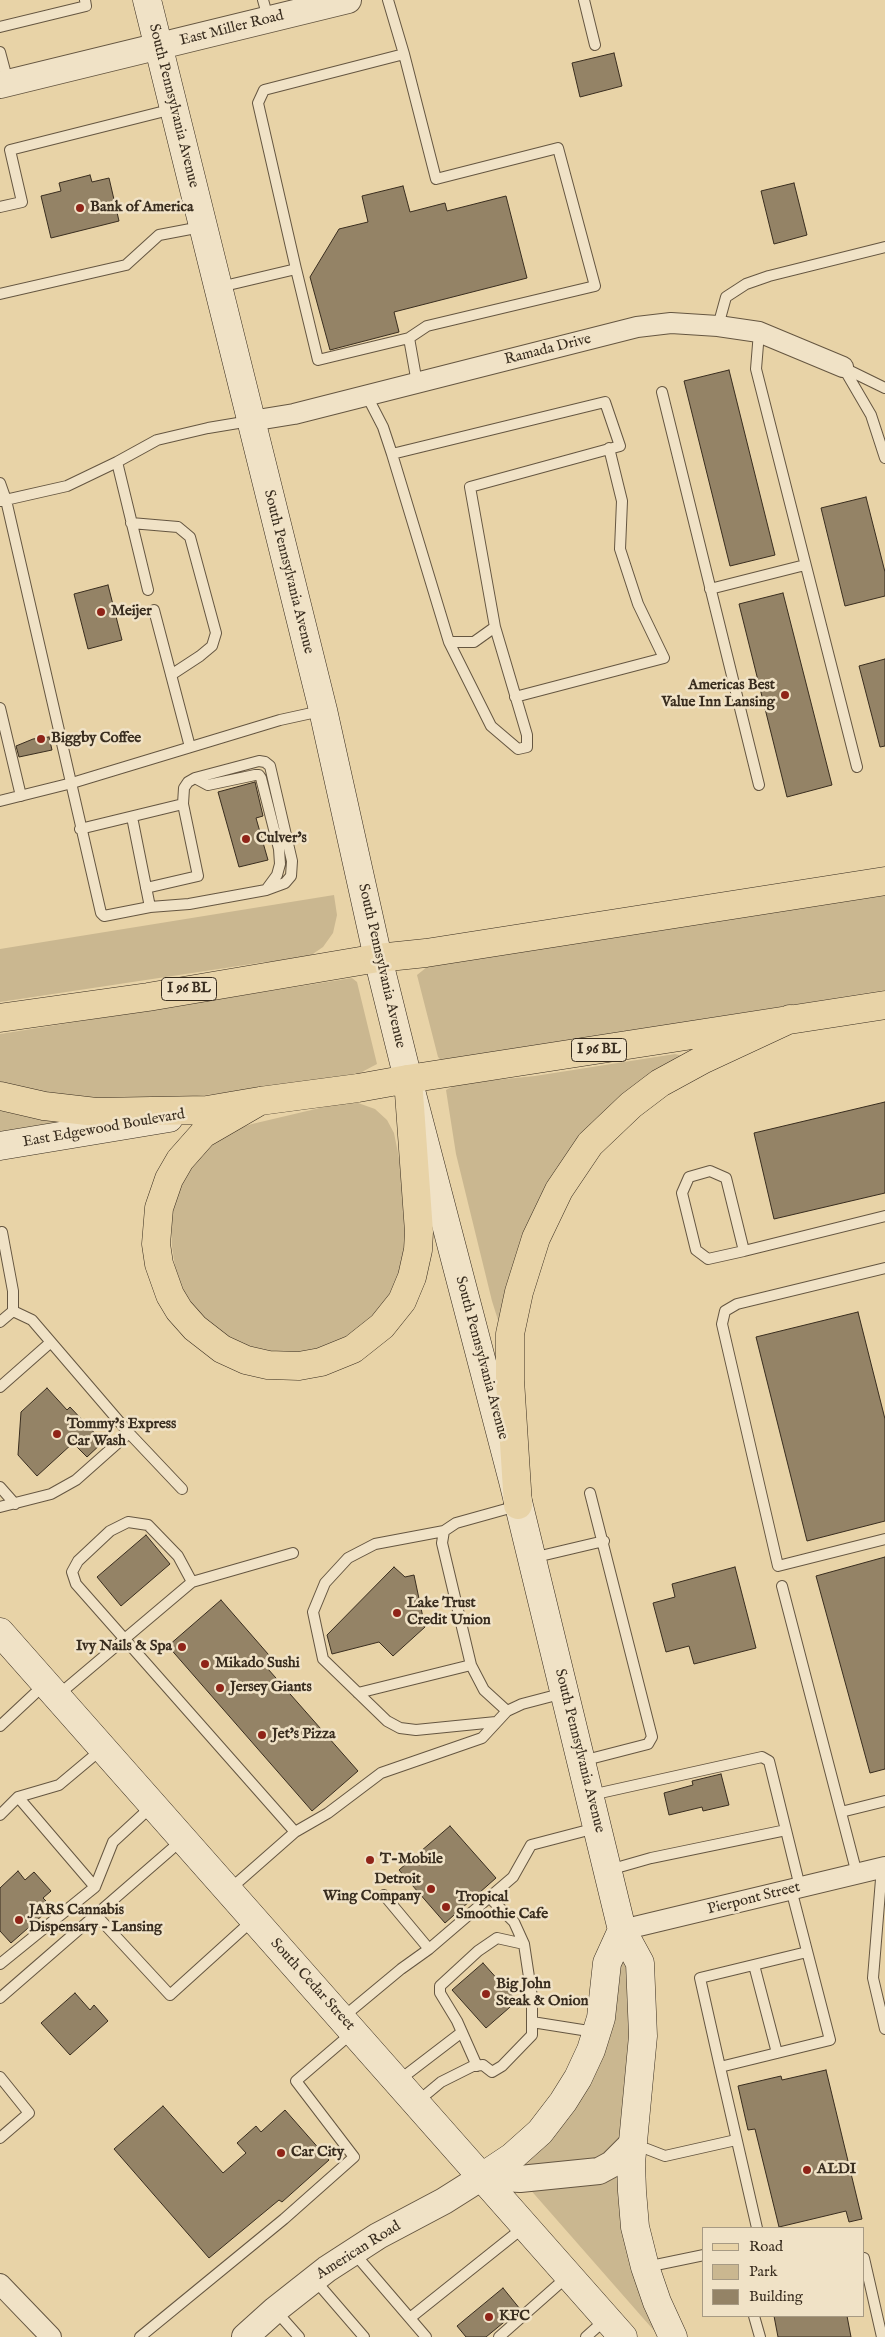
<!DOCTYPE html>
<html>
<head>
<meta charset="utf-8">
<style>
  body { margin:0 }
  #map { position:relative; width:885px; height:2337px; overflow:hidden; background:#e8d3a7; font-family:"IM FELL English",serif }
  canvas { display:block }
  .legend { position:absolute; left:702px; top:2227px; width:162px; height:90px; box-sizing:border-box; background:#f0e2c6; border:1px solid #a79a83; margin:0; padding:6px 9px; list-style:none; font-size:15px; color:#392d1f }
  .legend li { display:flex; align-items:center; gap:10px; height:25px }
  .legend b { width:25px; border:1px solid #a79a83 }
</style>
</head>
<body>
<div id="map">
<canvas width="885" height="2337"></canvas>
<ul class="legend">
<li><b style="height:6px;background:#e8d3a7"></b>Road</li>
<li><b style="height:14px;background:#cab790"></b>Park</li>
<li><b style="height:14px;background:#948366"></b>Building</li>
</ul>
</div>
<script>
const g = document.querySelector('canvas').getContext('2d');
g.lineJoin = 'round';
function paint(path, color) { g.fillStyle = color; g.fill(path, 'evenodd'); }
const poly = rows => new Path2D(rows.map(r => 'M' + r).join(''));
function strokePath(path, color, width, dash) { g.strokeStyle = color; g.lineWidth = width; g.lineCap = dash ? 'butt' : 'round'; g.setLineDash(dash || []); g.stroke(path); }
function write(font, color, halo, rows, align = 'center') {
  g.font = font + ' "IM FELL English",serif'; g.lineWidth = 5; g.setLineDash([]); g.textBaseline = 'middle'; g.strokeStyle = halo; g.fillStyle = color; for (const [text, x, y, turn = 0] of rows) {
    g.save(); g.translate(x, y); g.rotate((+turn || 0) * Math.PI / 180); g.textAlign = isNaN(turn) ? turn : align; if (halo) g.strokeText(text, 0, 0); g.fillText(text, 0, 0); g.restore();
  }
}
paint(poly([
  [334,895,337,915,333,933,323,947,310,956,291,961,265,962,0,1002,0,949],
  [885,895,885,990,442,1061,438,1057,417,975,427,967,451,961,585,942],
  [352,978,357,982,377,1064,360,1073,257,1089,145,1102,54,1096,0,1083,0,1034],
  [675,1054,683,1056,627,1096,500,1321,498,1320,492,1301,456,1154,446,1090,457,1084,535,1076],
  [341,1103,358,1103,375,1109,387,1120,394,1133,406,1193,405,1264,388,1301,355,1334,307,1353,261,1352,235,1341,213,1327,198,1312,185,1294,176,1273,172,1247,171,1220,176,1198,189,1168,212,1143,236,1129,252,1124],
  [0,1109,59,1121,60,1122,0,1137],
  [624,1960,626,1961,632,1997,622,2136,600,2161,519,2167,621,1961],
  [616,2176,618,2177,657,2334,528,2187]
]), '#cab790');
const building = poly([
  [614,53,622,86,580,97,572,63,614,53],
  [90,175,92,182,109,178,119,221,51,238,41,196,61,191,59,183,90,175],
  [794,183,807,235,774,244,761,191,794,183],
  [403,186,410,212,445,203,447,211,506,196,527,278,394,312,399,332,330,350,310,277,339,229,368,222,362,196,403,186],
  [729,370,775,555,730,566,684,381,729,370],
  [866,497,885,572,885,596,845,606,821,508,866,497],
  [108,585,122,640,88,649,74,594,108,585],
  [783,593,832,785,787,797,739,604,783,593],
  [885,659,885,746,880,747,859,666,885,659],
  [49,737,52,750,19,757,16,746,33,739,49,737],
  [255,782,263,816,256,818,268,860,239,867,218,792,255,782],
  [885,1102,885,1193,774,1219,754,1133,885,1102],
  [858,1312,885,1419,885,1521,807,1541,756,1337,858,1312],
  [47,1388,67,1410,70,1407,103,1442,87,1457,73,1443,37,1476,18,1455,21,1412,47,1388],
  [146,1535,170,1564,121,1606,97,1577,146,1535],
  [885,1557,885,1769,870,1773,816,1576,885,1557],
  [394,1567,405,1577,414,1575,425,1627,393,1656,379,1642,332,1654,327,1635,394,1567],
  [735,1567,756,1648,694,1664,689,1646,666,1652,653,1603,675,1597,672,1584,735,1567],
  [221,1600,275,1662,268,1669,358,1771,312,1811,168,1646,221,1600],
  [721,1774,729,1805,703,1811,702,1807,669,1815,664,1793,693,1785,692,1781,721,1774],
  [450,1826,496,1878,445,1923,399,1870,450,1826],
  [18,1871,25,1880,34,1872,51,1891,43,1898,52,1907,11,1943,0,1931,0,1888,18,1871],
  [483,1963,517,2001,486,2028,452,1990,483,1963],
  [75,1993,90,2010,94,2005,108,2021,70,2055,41,2023,75,1993],
  [826,2070,862,2219,849,2222,846,2211,779,2227,755,2129,748,2130,738,2086,781,2076,782,2080,826,2070],
  [163,2106,223,2173,246,2153,237,2143,256,2126,261,2132,285,2110,329,2160,282,2202,279,2200,209,2258,114,2149,163,2106],
  [503,2288,520,2309,486,2337,466,2337,457,2326,503,2288],
  [774,2316,847,2316,851,2337,778,2337,774,2316]
]);
paint(building, '#948366');
strokePath(building, '#392d1f', 1);
const service = poly([
  [263,0,268,18],
  [584,0,595,45],
  [0,27,86,6,85,0],
  [0,52,8,82],
  [404,54,436,179,558,148,595,286,427,326,409,338,417,383],
  [0,207,22,202,10,150,173,109],
  [296,269,318,360,409,338],
  [220,287,296,269,258,103,264,90,404,54,388,0],
  [0,294,126,265,159,235,201,227],
  [718,326,726,297,746,284,769,276,885,247],
  [759,332,756,369,857,767],
  [843,367,871,415,885,458],
  [844,368,885,388],
  [662,392,759,785],
  [367,396,383,427,392,454,449,642,474,642,495,627,470,487,620,446,605,402,392,454],
  [117,462,148,590],
  [0,483,6,500,101,913,104,916,150,907,189,904,266,890,285,883,291,876,292,861,270,766,265,762,259,761,195,778,188,782,184,788,183,804,198,876,146,888],
  [1,501,67,486,117,462,157,440,208,428,250,421],
  [131,523,178,527,190,537,216,633,212,646,200,656,171,675],
  [710,589,805,565],
  [154,610,190,747],
  [449,642,491,726,518,749,527,747,527,735,495,627],
  [515,697,664,658,638,604,620,549,622,501,609,448],
  [0,708,21,796],
  [195,778,208,785,255,775,259,775,261,778,279,849,280,864,277,875,266,890],
  [0,801,72,783,280,720,321,711],
  [132,817,150,907],
  [80,829,183,804],
  [744,1251,726,1178,710,1171,689,1177,682,1193,696,1250,708,1259,744,1251,885,1216],
  [885,1268,737,1304,725,1311,722,1324,778,1566,885,1539],
  [13,1311,32,1320,129,1433],
  [0,1322,13,1311,13,1291,2,1232],
  [0,1387,51,1342],
  [0,1487,15,1504],
  [0,1507,51,1494,76,1480,129,1433,182,1489],
  [444,1531,442,1543,471,1665,484,1690,507,1711],
  [532,1558,604,1541],
  [192,1582,178,1556,148,1525,128,1522,110,1531,78,1561,72,1572,76,1584,295,1832],
  [782,1586,857,1874],
  [358,1693,471,1665],
  [57,1696,192,1582,293,1553],
  [496,1722,416,1730,400,1728,387,1721,323,1659,313,1612,325,1583,348,1558,375,1544,444,1531,456,1523,517,1506],
  [0,1726,45,1684],
  [582,1761,648,1744,652,1737,590,1493],
  [591,1795,762,1757,769,1761,800,1887],
  [18,1797,95,1887],
  [841,1812,885,1801],
  [0,1815,18,1797,59,1785,102,1749],
  [882,1867,873,1978,885,2029],
  [609,1870,651,1858,786,1830],
  [229,1890,295,1832,328,1813,381,1773,482,1738,507,1711,522,1704,564,1693],
  [384,1895,429,1949],
  [96,1915,170,1995,254,1919],
  [0,1964,95,1887,113,1842,152,1806],
  [754,1965,777,2053],
  [0,1998,182,1840],
  [342,2018,401,1969,429,1949,513,1877,531,1845,596,1828],
  [532,2022,595,2032],
  [477,2066,457,2021,440,1993,440,1986,478,1951,497,1938,524,1944],
  [720,2067,700,1978,807,1952],
  [0,2077,29,2113,0,2138],
  [398,2081,462,2032],
  [417,2102,441,2082,473,2066,483,2065,492,2072,502,2066,532,2035,532,1997,524,1944,514,1922,489,1897],
  [634,2144,665,2156,736,2140],
  [757,2228,720,2067,830,2040,791,1889],
  [354,2253,426,2337],
  [864,2258,882,2337],
  [646,2267,704,2255],
  [314,2279,364,2337],
  [276,2311,299,2337],
  [754,2316,760,2337],
  [410,2318,524,2227],
  [140,2337,284,2219,354,2157,296,2081,352,2033],
  [499,2337,568,2276],
  [586,2337,606,2319]
]);
const minor = poly([
  [251,421,294,414,637,327,671,323,718,326,759,332,843,367],
  [622,1930,885,1867],
  [0,2284,51,2337]
]);
const tertiary = poly([
  [0,85,348,0],
  [245,2337,275,2310,327,2269,378,2236,444,2201,482,2177,520,2179,599,2171,612,2164,633,2143]
]);
const secondary = poly([
  [147,0,323,710,378,958,408,1079,513,1481,622,1930,640,1963,643,2036,631,2163,632,2191,635,2227,645,2267,657,2302,673,2337],
  [0,1146,169,1118],
  [0,1632,623,2337],
  [482,2177,512,2157,540,2132,563,2102,578,2078,591,2050,601,2018,607,1963,622,1930]
]);
const primary = poly([
  [0,1018,148,997,378,958],
  [0,1096,44,1106,96,1112,207,1110,260,1101,358,1088,408,1079,419,1232,418,1250,412,1277,402,1301,382,1326,353,1349,321,1362,299,1366,268,1365,246,1360,222,1349,195,1328,179,1310,170,1295,159,1264,156,1244,159,1208,169,1179,180,1160,203,1134,260,1101]
]);
const motorway = poly([
  [378,958,426,953,885,881],
  [408,1079,885,1005],
  [518,1505,510,1380,510,1334,519,1292,536,1238,559,1190,590,1144,631,1105,660,1083,704,1059,790,1019]
]);
strokePath(service, '#655641', 12);
strokePath(minor, '#655641', 22);
strokePath(tertiary, '#655641', 28);
strokePath(secondary, '#392d1f', 29);
strokePath(primary, '#392d1f', 29);
strokePath(motorway, '#392d1f', 29);
strokePath(service, '#f0e2c6', 10);
strokePath(minor, '#f0e2c6', 20);
strokePath(tertiary, '#f0e2c6', 26);
strokePath(secondary, '#f0e2c6', 28);
strokePath(primary, '#e8d3a7', 28);
strokePath(motorway, '#e8d3a7', 28);
for (const [x, y, r, color] of [
  [80,208,5,"#8f2418"],
  [101,612,5,"#8f2418"],
  [785,695,5,"#8f2418"],
  [41,739,5,"#8f2418"],
  [246,839,5,"#8f2418"],
  [57,1434,5,"#8f2418"],
  [397,1613,5,"#8f2418"],
  [182,1647,5,"#8f2418"],
  [205,1664,5,"#8f2418"],
  [220,1688,5,"#8f2418"],
  [262,1735,5,"#8f2418"],
  [370,1860,5,"#8f2418"],
  [431,1889,5,"#8f2418"],
  [446,1907,5,"#8f2418"],
  [19,1920,5,"#8f2418"],
  [486,1994,5,"#8f2418"],
  [281,2153,5,"#8f2418"],
  [807,2170,5,"#8f2418"],
  [489,2317,5,"#8f2418"]
]) { const dot = new Path2D(); dot.arc(x, y, r, 0, 2 * Math.PI); g.fillStyle = color; g.fill(dot); strokePath(dot, '#f0e2c6', 2); }
for (const [x, y, w] of [
  [189,989,55],
  [599,1050,55]
]) { const box = new Path2D(); box.roundRect(x - w / 2, y - 11.5, w, 23, 4); g.fillStyle = '#f0e2c6'; g.fill(box); strokePath(box, '#392d1f', 1); }
write('bold 14px', '#392d1f', null, [
  ["I 96 BL",189,989],
  ["I 96 BL",599,1050]
]);
write('15px', '#392d1f', '#f0e2c6', [
  ["East Miller Road",232,29,-14],
  ["South Pennsylvania Avenue",173,106,76],
  ["Ramada Drive",548,350,-14],
  ["South Pennsylvania Avenue",288,572,76],
  ["South Pennsylvania Avenue",381,966,77],
  ["East Edgewood Boulevard",104,1129,-10],
  ["South Pennsylvania Avenue",481,1358,75],
  ["South Pennsylvania Avenue",579,1751,76],
  ["Pierpont Street",754,1899,-14],
  ["South Cedar Street",312,1985,48],
  ["American Road",359,2251,-32]
]);
write('bold 15px', '#392d1f', '#f0e2c6', [
  ["Bank of America",90,208],
  ["Meijer",111,612],
  ["Americas Best",775,686,"right"],
  ["Value Inn Lansing",775,703,"right"],
  ["Biggby Coffee",51,739],
  ["Culver's",256,839],
  ["Tommy's Express",67,1425],
  ["Car Wash",67,1442],
  ["Lake Trust",407,1604],
  ["Credit Union",407,1621],
  ["Ivy Nails & Spa",172,1647,"right"],
  ["Mikado Sushi",215,1664],
  ["Jersey Giants",230,1688],
  ["Jet's Pizza",272,1735],
  ["T-Mobile",380,1860],
  ["Detroit",421,1880,"right"],
  ["Wing Company",421,1897,"right"],
  ["Tropical",456,1898],
  ["Smoothie Cafe",456,1915],
  ["JARS Cannabis",29,1911],
  ["Dispensary - Lansing",29,1928],
  ["Big John",496,1985],
  ["Steak & Onion",496,2002],
  ["Car City",291,2153],
  ["ALDI",817,2170],
  ["KFC",499,2317]
], 'left');
</script>
</body>
</html>
